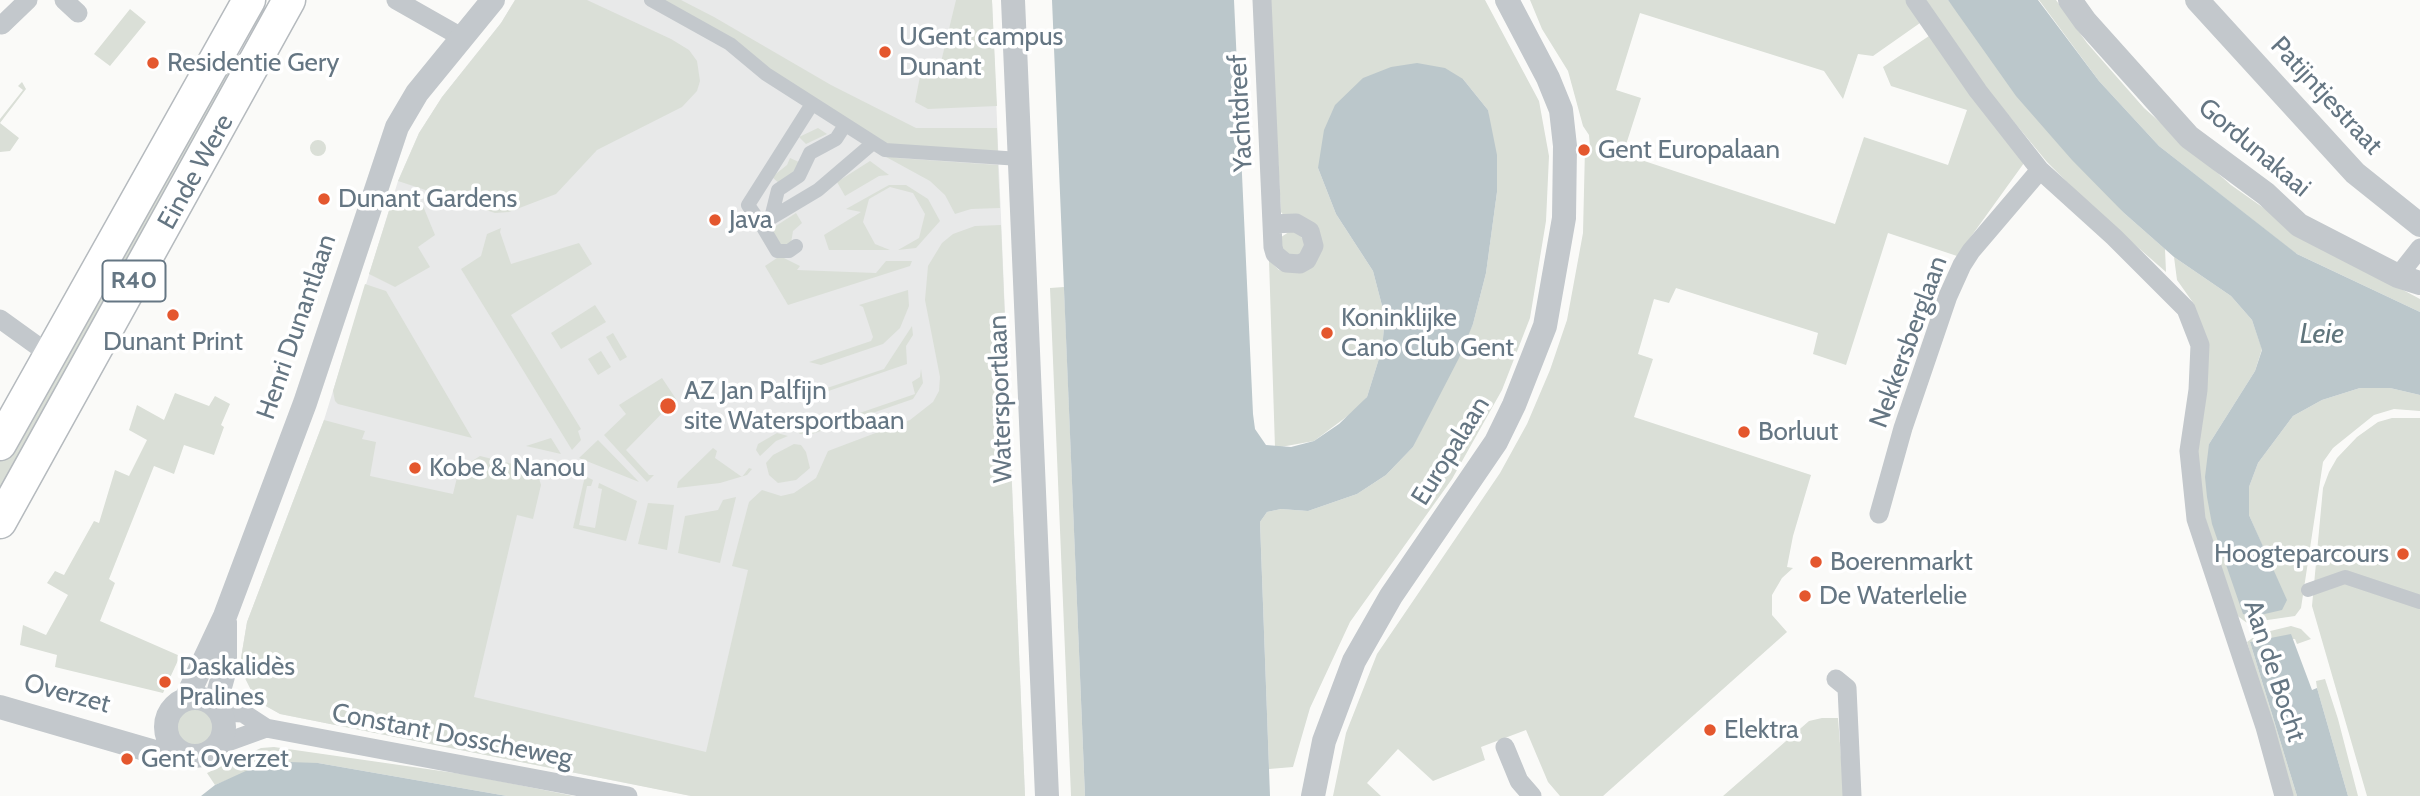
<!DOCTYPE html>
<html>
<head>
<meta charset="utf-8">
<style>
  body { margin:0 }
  canvas { display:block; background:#fafaf8 }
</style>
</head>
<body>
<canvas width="2420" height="796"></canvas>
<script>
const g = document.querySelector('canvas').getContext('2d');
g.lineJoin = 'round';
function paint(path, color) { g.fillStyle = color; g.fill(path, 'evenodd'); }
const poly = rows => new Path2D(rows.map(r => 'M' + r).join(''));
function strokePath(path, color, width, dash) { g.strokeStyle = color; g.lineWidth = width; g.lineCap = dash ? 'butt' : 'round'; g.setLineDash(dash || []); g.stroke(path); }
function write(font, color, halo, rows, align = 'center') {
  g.font = font + ' Cabin,sans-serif'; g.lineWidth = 7; g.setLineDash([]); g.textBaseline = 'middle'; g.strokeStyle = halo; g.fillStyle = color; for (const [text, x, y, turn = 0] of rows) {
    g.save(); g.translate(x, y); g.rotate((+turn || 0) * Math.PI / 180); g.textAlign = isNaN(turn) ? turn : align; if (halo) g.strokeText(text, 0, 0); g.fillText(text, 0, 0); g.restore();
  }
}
paint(poly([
  [515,0,992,0,1025,796,691,796,280,714,264,705,254,696,244,676,241,658,247,622,324,420,398,181,419,133,442,97,501,23]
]), '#e8e9e9');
paint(poly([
  [515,0,587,0,671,39,689,50,697,61,700,81,697,91,682,107,597,150,556,194,509,212,495,213,398,181,419,133,442,97,501,23],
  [662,0,681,0,714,17,831,85,916,128,997,128,998,155,887,145],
  [956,0,992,0,997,106,928,109,915,102,923,61,936,65,941,62],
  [1269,0,1485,0,1539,101,1549,156,1546,221,1530,318,1502,390,1452,479,1350,622,1310,708,1293,767,1269,769,1260,522,1267,512,1281,509,1308,511,1357,494,1386,475,1413,447,1473,324,1486,273,1497,192,1488,110,1463,79,1318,168,1336,214,1373,271,1385,317,1382,349,1367,397,1357,409,1314,441,1275,448,1269,260,1279,270,1287,272,1317,256,1281,212],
  [1530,0,1906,0,1920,23,1873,56,1858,54,1843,99,1824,71,1640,13,1616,90,1641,98,1623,154,1835,224,1864,137,1948,165,1967,110,1891,86,1883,67,1929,36,2024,163,1957,256,1888,233,1846,365,1813,354,1818,333,1676,288,1669,303,1654,299,1638,354,1653,359,1634,417,1811,475,1793,536,1787,567,1793,568,1782,578,1772,595,1772,615,1787,632,1603,796,1560,796,1548,782,1526,730,1481,747,1485,760,1433,781,1398,749,1367,783,1381,796,1333,796,1346,733,1377,654,1500,473,1527,424,1550,370,1567,320,1583,233,1585,148,1590,147,1589,135,1583,126,1568,71,1542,29],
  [1926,0,1948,0,2124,213,2165,249,2166,272,2094,209,2047,162,1977,77],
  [2039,0,2056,0,2087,43,2144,108,2231,185,2309,240,2420,299,2420,312,2295,253,2159,146,2099,81],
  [130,9,146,22,110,66,94,54],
  [222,65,241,75,0,505,0,461],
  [22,82,26,89,0,123,19,138,10,151,0,152,0,119,23,90,18,86],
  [818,128,827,134,806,144,799,137],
  '310 148a8 8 0 1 1 16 0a8 8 0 1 1-16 0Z',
  [877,152,897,158,998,165,1000,208,971,209,955,214,945,195,930,181],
  [790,158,799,162,795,171,780,184,772,177,787,165],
  [870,161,889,175,879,176,845,196,837,182],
  [889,185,906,185,928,199,940,221,916,248,898,250,919,238,925,214,913,193,890,187,869,199,863,222,875,244,890,250,829,250,824,235,861,212,846,209],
  [394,195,423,206,435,235,418,247,430,267,395,287,369,274],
  [796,213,802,223,793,231,791,243,778,247,768,231],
  [1001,225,1025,796,691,796,280,714,264,705,254,696,244,676,241,658,247,622,324,420,365,431,362,439,376,442,370,476,453,494,461,461,469,463,480,456,521,466,528,462,537,471,541,485,533,519,517,515,474,697,706,752,748,570,732,566,749,502,762,490,781,496,794,493,816,478,828,451,910,420,933,402,939,391,940,377,925,300,928,266,942,243,953,234,975,226],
  [501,228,500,232,511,264,579,243,592,264,511,315,581,429,578,431,581,440,572,450,461,269,481,256,487,234],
  [1292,230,1305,238,1303,254,1287,258,1278,239],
  [780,256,800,266,797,270,876,273,886,261,912,261,910,266,788,305,765,266],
  [2174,257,2231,296,2252,320,2262,349,2255,371,2209,444,2245,615,2256,616,2286,600,2249,515,2249,487,2258,463,2293,416,2322,400,2360,388,2390,388,2420,395,2420,411,2394,409,2374,415,2333,448,2323,462,2301,608,2295,616,2247,623,2235,614,2199,498,2194,304,2177,280],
  [365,284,386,291,472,438,338,404,335,401,333,391],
  [1064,287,1085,796,1071,796,1050,288],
  [908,290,909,306,900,328,883,344,821,365,809,362,871,341,873,337,863,307,859,305],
  [595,305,606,322,561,349,551,333],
  [912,326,913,335,906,346,907,364,811,397,812,393,884,369],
  [613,333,627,357,620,361,606,337],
  [601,351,611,367,598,375,588,359],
  [921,369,923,383,913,399,809,435,800,434,793,427,807,422,810,430,915,394,912,382,920,377],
  [662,378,676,399,626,450,649,475,654,475,647,482,604,435,626,414,619,405],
  [175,393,209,406,215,396,230,404,221,425,224,427,214,455,184,445,174,474,154,466,109,579,115,583,100,621,180,656,163,693,55,667,57,655,20,645,23,625,46,635,68,595,47,583,55,571,64,575,94,521,99,523,115,470,129,476,147,440,129,430,137,405,164,420],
  [2392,418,2420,418,2420,796,2367,796,2312,606,2323,488,2329,472,2337,458,2357,437,2378,422],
  [777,433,788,436,776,441,760,456,756,450,758,444],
  [551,438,561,454,526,446],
  [598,440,639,482,579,458],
  [794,444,801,445,806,452,810,468,796,480,778,483,769,475,766,463,773,455],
  [713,448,717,451,715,458,742,477,749,468,752,469,747,475,720,483,677,488,678,482],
  [585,476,593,480,591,486,587,486,579,525,595,528,602,489,598,488,599,483,637,501,626,541,573,528],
  [736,497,720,563,678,553,685,516,718,510,723,500],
  [648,503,674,505,667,550,638,544],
  [2291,626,2301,629,2311,639,2297,644,2295,639,2250,642,2297,796,2291,796,2247,642,2258,634],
  [2325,679,2338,719,2358,796,2348,796,2317,688,2316,681],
  '175 727a21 21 0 1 1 42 0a21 21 0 1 1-42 0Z',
  [1822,718,1838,718,1844,796,1723,796,1809,721],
  [274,747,469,775,574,796,507,796,318,763,268,763,215,785,207,773,261,748]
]), '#dadfd7');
paint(poly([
  [1052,0,1234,0,1253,414,1255,429,1266,445,1291,447,1314,441,1339,424,1367,397,1382,349,1385,317,1373,271,1336,214,1318,168,1324,130,1335,105,1363,78,1391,67,1417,63,1445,68,1463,79,1488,110,1497,155,1497,192,1486,273,1473,324,1459,358,1413,447,1386,475,1357,494,1308,511,1281,509,1267,512,1260,522,1270,796,1085,796],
  [1948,0,2038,0,2099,81,2159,146,2297,254,2420,312,2420,395,2390,388,2360,388,2322,400,2293,416,2258,463,2249,487,2249,515,2287,600,2282,610,2256,616,2243,614,2212,524,2207,497,2205,477,2209,444,2255,371,2262,350,2252,320,2231,296,2174,257,2124,213,2072,160,2016,96],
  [2291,634,2312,690,2317,688,2348,796,2297,796,2250,642],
  [289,762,318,763,507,796,201,796,215,785,248,770]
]), '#bbc7cb');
const primary = poly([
  [0,444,249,0],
  [0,522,289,0]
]);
strokePath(primary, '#b5babe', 35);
strokePath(poly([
  [651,0,730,44,766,74,885,150,1020,159],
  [771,218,778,190,799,176,810,153,836,139,845,125],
  [761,224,748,205,812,104],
  [796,246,789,251,777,251,761,224,818,190,873,143],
  [2308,590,2345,577,2420,602]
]), '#c3c8cc', 14);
strokePath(poly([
  [64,0,78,13],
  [396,0,463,38],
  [1262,0,1271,202,1272,224,1273,247,1275,254,1286,263,1300,264,1307,260,1314,246,1310,231,1296,223,1272,224],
  [1915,0,1978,91,2040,170,2114,237,2186,309,2200,345,2198,390,2189,451,2196,519,2265,727,2284,796],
  [2,25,28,0],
  [2398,276,2420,248],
  [0,319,50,355],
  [1879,514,1903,428,1948,296,1962,265,1971,251,2040,170],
  [1836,679,1847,688,1852,796],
  [220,712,243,713,266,728,628,796],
  [219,745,266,728],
  [1505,747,1519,781,1532,796]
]), '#c3c8cc', 19);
strokePath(poly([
  [1013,0,1047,796],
  [2070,0,2085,21,2189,137,2266,194,2299,225,2398,276,2420,283],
  [2197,0,2355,173,2420,225],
  '166 727a29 29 0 1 1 58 0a29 29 0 1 1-58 0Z',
  [186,699,225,616,305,403,397,127,417,93,493,0],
  [215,705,225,669,225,623],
  [0,707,155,752,176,749],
  [1313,796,1324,741,1354,661,1391,596,1496,442,1514,405,1545,326,1564,218,1565,146,1561,110,1548,78,1507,0]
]), '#c3c8cc', 24);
strokePath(primary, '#fff', 32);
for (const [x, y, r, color] of [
  [885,52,7,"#e4572e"],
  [153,63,7,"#e4572e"],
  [1584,150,7,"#e4572e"],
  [324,199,7,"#e4572e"],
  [715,220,7,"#e4572e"],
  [173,315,7,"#e4572e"],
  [1327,333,7,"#e4572e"],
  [668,406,9,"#e4572e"],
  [1744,432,7,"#e4572e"],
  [415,468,7,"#e4572e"],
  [2403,554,7,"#e4572e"],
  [1816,562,7,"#e4572e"],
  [1805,596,7,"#e4572e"],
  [165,682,7,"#e4572e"],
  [1710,730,7,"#e4572e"],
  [127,759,7,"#e4572e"]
]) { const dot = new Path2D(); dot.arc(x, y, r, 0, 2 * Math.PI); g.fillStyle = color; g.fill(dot); strokePath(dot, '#fff', 2.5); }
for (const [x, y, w] of [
  [134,281,63]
]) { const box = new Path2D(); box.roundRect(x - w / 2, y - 20.5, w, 41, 5); g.fillStyle = '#fff'; g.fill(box); strokePath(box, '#657683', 2); }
write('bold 24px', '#657683', null, [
  ["R40",134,281]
]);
write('26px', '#657683', '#fff', [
  ["UGent campus",899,37],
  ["Dunant",899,67],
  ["Residentie Gery",167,63],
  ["Gent Europalaan",1598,150],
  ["Dunant Gardens",338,199],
  ["Java",729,220],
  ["Koninklijke",1341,318],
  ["Cano Club Gent",1341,348],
  ["Dunant Print",173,342,"center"],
  ["AZ Jan Palfijn",684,391],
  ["site Watersportbaan",684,421],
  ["Borluut",1758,432],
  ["Kobe & Nanou",429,468],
  ["Hoogteparcours",2389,554,"right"],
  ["Boerenmarkt",1830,562],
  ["De Waterlelie",1819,596],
  ["Daskalidès",179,667],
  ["Pralines",179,697],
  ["Elektra",1724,730],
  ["Gent Overzet",141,759]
], 'left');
write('26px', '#657683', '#fff', [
  ["Patijntjestraat",2326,96,47],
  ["Yachtdreef",1241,113,-93],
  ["Gordunakaai",2254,148,40],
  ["Einde Were",196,172,-61],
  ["Henri Dunantlaan",297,327,-71],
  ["Nekkersberglaan",1909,342,-70],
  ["Watersportlaan",1001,399,-92],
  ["Europalaan",1451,451,-58],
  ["Aan de Bocht",2274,671,72],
  ["Overzet",67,694,15],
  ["Constant Dosscheweg",452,736,11]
]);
write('italic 28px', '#60757c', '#fff', [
  ["Leie",2322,335]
]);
</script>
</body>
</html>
